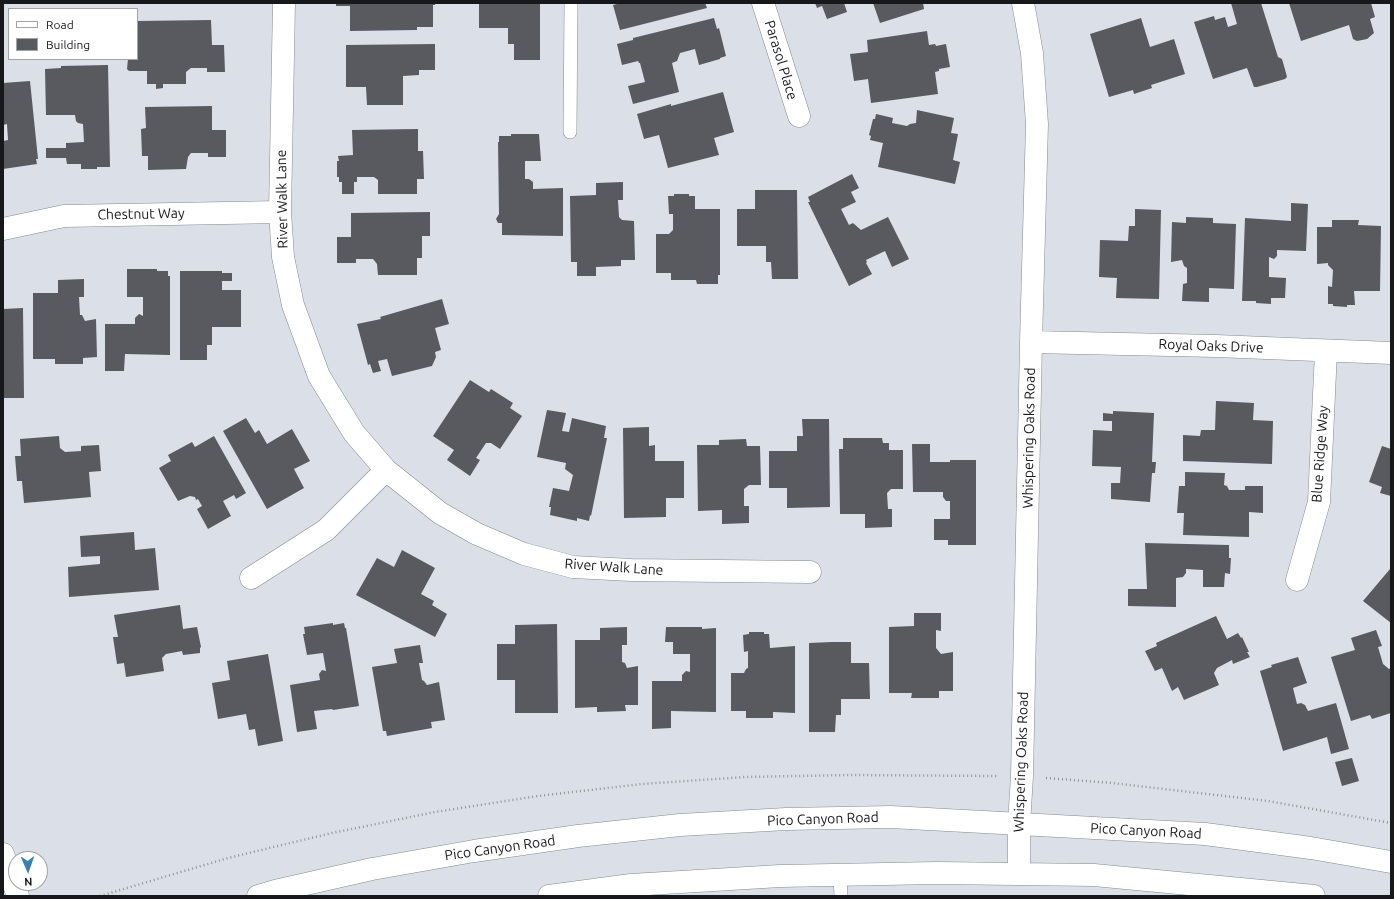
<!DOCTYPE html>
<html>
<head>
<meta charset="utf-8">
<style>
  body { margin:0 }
  #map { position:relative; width:1394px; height:899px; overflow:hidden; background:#dbdfe7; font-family:Ubuntu,sans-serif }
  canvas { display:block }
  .frame { position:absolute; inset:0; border:4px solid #17181b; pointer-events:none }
  .legend { position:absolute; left:8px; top:8px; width:130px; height:52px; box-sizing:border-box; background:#fff; border:1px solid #a2a3a4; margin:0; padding:5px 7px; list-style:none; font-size:12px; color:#17181b }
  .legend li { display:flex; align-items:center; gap:8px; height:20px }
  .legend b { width:20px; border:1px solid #a2a3a4 }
  .north { position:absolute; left:8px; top:851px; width:40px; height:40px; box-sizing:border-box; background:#fff; border:1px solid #a2a3a4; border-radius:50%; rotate:178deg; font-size:11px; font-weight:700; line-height:16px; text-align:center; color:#17181b }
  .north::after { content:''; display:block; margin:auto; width:14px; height:18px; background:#3681b4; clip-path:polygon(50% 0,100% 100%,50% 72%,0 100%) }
</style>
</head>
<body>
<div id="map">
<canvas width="1394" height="899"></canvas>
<div class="frame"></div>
<ul class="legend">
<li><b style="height:5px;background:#fff"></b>Road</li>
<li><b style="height:11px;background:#595960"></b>Building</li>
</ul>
<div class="north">N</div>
</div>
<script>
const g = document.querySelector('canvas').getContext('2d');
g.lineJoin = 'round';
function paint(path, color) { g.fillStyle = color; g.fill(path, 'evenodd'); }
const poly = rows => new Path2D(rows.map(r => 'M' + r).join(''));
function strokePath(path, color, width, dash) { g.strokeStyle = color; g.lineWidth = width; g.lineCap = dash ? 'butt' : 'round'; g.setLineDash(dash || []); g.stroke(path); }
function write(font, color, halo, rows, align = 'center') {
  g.font = font + ' Ubuntu,sans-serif'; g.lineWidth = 4; g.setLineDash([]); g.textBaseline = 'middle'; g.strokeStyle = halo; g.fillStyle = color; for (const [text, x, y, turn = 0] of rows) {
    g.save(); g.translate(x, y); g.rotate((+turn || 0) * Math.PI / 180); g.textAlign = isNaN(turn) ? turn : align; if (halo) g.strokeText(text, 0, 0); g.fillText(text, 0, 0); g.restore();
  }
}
paint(poly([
  [336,3,435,3,435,5,433,5,433,27,417,27,417,30,350,31,350,6,336,6],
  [479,3,540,3,540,60,514,60,514,44,508,44,508,28,479,28],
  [621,3,705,3,707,8,620,30,613,5],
  [815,3,844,3,847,12,827,19,822,6,817,8],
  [873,3,923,3,924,9,880,23],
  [1231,3,1261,3,1278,57,1282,59,1286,73,1287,77,1285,79,1257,87,1254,87,1247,68,1213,79,1194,22,1214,16,1215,20,1225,17,1228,27,1237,24],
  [1289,3,1371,3,1375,17,1370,19,1374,33,1367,39,1357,41,1353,39,1349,25,1301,41],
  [714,18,717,29,719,28,726,56,720,58,720,59,699,65,695,49,680,53,677,61,672,63,679,92,633,104,628,86,645,82,640,63,639,63,638,61,622,65,617,44,633,40,633,38],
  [1141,18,1150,47,1174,39,1185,74,1151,85,1152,88,1134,94,1133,90,1109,97,1090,34],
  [211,20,212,45,224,45,225,72,207,72,207,68,191,68,186,72,186,84,163,84,163,88,156,89,156,84,147,84,147,71,129,71,127,69,128,59,137,59,137,21],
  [927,31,929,45,935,44,936,46,946,44,950,67,939,69,939,71,935,72,938,94,871,103,868,79,854,81,850,54,868,52,867,40],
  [435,44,435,70,419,70,419,75,403,76,403,105,367,105,366,87,346,87,346,45],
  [108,65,110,167,97,167,97,169,81,169,81,164,67,164,66,158,46,158,46,148,66,148,66,143,84,142,83,124,78,123,76,121,75,115,46,115,45,69,61,68,61,66],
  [30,81,38,159,36,159,37,164,3,169,3,141,8,140,7,124,3,125,3,83],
  [723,92,734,132,714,138,719,155,668,168,659,135,644,139,637,114,671,104,671,106],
  [212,106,212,130,226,130,226,157,208,157,208,153,191,153,188,157,186,169,148,170,148,156,142,156,141,129,146,128,145,107],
  [917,110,954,118,951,133,958,134,953,160,960,162,955,184,878,167,883,143,870,140,871,136,869,135,873,119,875,119,876,114,893,118,892,123,907,126,910,124,916,123],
  [418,129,418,151,423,151,424,179,417,179,417,194,378,194,378,180,374,177,357,177,357,182,354,182,354,194,342,194,342,182,339,182,339,177,337,177,337,161,339,161,338,156,353,155,352,130],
  [511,134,539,134,541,161,525,161,525,179,529,179,533,182,533,189,563,188,563,236,502,235,502,223,498,223,496,219,499,214,498,142,499,142,499,136,511,136],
  [852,174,859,188,851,192,856,202,841,209,849,225,853,223,861,230,888,217,909,259,892,267,885,251,866,260,867,262,866,263,872,274,849,286,808,202,810,202,808,197],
  [623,182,623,200,618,200,619,217,622,220,634,221,635,260,621,260,621,266,596,267,596,276,577,276,577,262,571,262,570,196,596,195,596,183],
  [755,190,797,190,798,279,772,279,771,262,766,262,766,246,737,246,737,209,755,209],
  [674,194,689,194,689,196,695,196,695,209,720,209,720,275,718,275,718,284,697,284,696,280,671,280,671,273,656,273,656,234,669,234,673,230,673,214,669,214,668,196,674,196],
  [1291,203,1308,204,1306,251,1277,250,1277,256,1274,259,1269,257,1269,277,1286,278,1285,298,1271,298,1271,304,1256,303,1256,301,1242,301,1245,218,1291,221],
  [1135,209,1161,210,1159,299,1116,298,1117,278,1099,277,1100,240,1128,241,1129,226,1135,226],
  [430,212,430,236,422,236,422,258,417,258,417,275,378,275,377,264,373,259,356,259,356,263,337,263,337,237,351,237,351,213],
  [1186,217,1213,218,1213,223,1236,224,1234,289,1209,288,1209,302,1182,301,1183,284,1187,283,1187,268,1184,266,1182,260,1171,262,1172,222,1186,223],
  [1332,220,1359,220,1358,225,1381,226,1380,291,1354,291,1355,305,1347,305,1347,307,1333,306,1333,304,1328,304,1328,286,1332,287,1333,270,1328,265,1328,263,1317,264,1317,227,1332,227],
  [127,269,157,269,157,271,168,271,168,276,170,276,170,355,125,354,124,371,105,371,105,324,135,324,135,318,139,314,143,316,143,297,127,297],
  [180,271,222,271,222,273,232,273,232,281,222,281,222,290,241,290,241,327,212,327,212,345,207,345,207,360,180,360],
  [84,279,84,297,79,297,80,315,82,315,85,321,96,319,97,357,83,358,83,364,55,364,55,359,33,359,33,293,58,293,58,280],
  [442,299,449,324,435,328,441,350,435,352,436,357,432,366,392,376,387,359,378,361,381,371,373,373,370,364,368,365,357,324,381,319,380,317],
  [23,308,24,398,3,398,3,309],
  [470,380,489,392,491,389,513,403,510,408,522,416,500,449,491,443,486,443,476,458,480,460,470,476,447,460,454,450,433,436],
  [1216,401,1254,403,1253,420,1273,421,1272,464,1183,461,1183,435,1200,436,1201,430,1215,430],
  [547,410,566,413,562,431,569,432,572,418,606,426,604,438,607,438,591,516,590,515,589,521,577,518,577,521,550,515,551,507,549,507,553,488,569,491,573,475,565,469,566,463,537,457],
  [1113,411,1154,413,1152,462,1156,462,1155,473,1152,473,1150,502,1111,499,1111,483,1120,483,1121,467,1092,466,1093,430,1112,431,1112,421,1103,421,1103,413,1113,414],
  [246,418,255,433,259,430,267,444,292,429,310,461,294,469,304,488,267,509,223,431],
  [802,419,829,419,830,507,787,508,787,488,769,488,769,451,797,451,797,436,803,436],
  [649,427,649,446,655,445,655,461,684,461,684,498,666,498,666,517,624,518,623,428],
  [59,436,60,448,65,452,81,451,81,446,99,445,101,471,89,472,91,497,24,503,22,481,17,481,15,456,21,456,20,439],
  [214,436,246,493,236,499,234,495,223,501,231,516,208,529,197,509,202,506,198,499,196,500,195,497,190,496,178,501,159,468,171,461,168,455,192,442,195,447],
  [843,438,882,438,883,443,889,443,889,450,903,450,903,489,891,489,887,493,888,509,892,509,892,527,865,528,865,514,840,514,839,449,843,449],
  [746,439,747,446,760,446,761,485,749,485,744,489,744,506,749,506,749,523,722,524,722,510,698,511,697,445,719,445,719,440],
  [912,444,930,444,930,462,950,462,950,460,976,460,976,545,948,545,948,540,934,540,934,519,950,519,950,501,946,501,943,497,943,492,913,492],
  [1382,446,1391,449,1391,496,1380,493,1382,487,1369,482],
  [1185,472,1225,473,1224,485,1227,486,1229,490,1245,490,1245,486,1263,486,1263,513,1249,512,1249,537,1183,535,1184,513,1177,513,1179,486,1185,486],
  [134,532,135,550,155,548,159,590,69,597,68,567,100,564,100,556,81,557,80,536],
  [1145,543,1229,545,1229,558,1231,558,1230,574,1225,573,1224,587,1203,587,1203,570,1186,569,1186,573,1183,577,1176,578,1176,607,1128,606,1128,589,1147,589],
  [402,550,435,568,421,594,434,601,432,605,447,614,435,637,356,595,377,558,394,567],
  [1390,569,1391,570,1391,623,1363,601],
  [180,605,183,629,197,627,201,647,200,648,200,653,183,655,182,651,166,654,162,658,164,671,126,677,124,663,117,664,113,637,118,637,114,615],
  [914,613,941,613,941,631,936,630,936,648,941,654,953,652,953,691,939,691,939,698,911,698,912,693,889,693,889,627,914,626],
  [1216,616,1227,639,1238,633,1241,638,1242,637,1249,652,1247,652,1250,657,1233,664,1232,660,1217,668,1214,673,1219,685,1184,700,1178,687,1172,691,1162,668,1155,671,1145,651,1157,646,1156,643],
  [333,623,333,625,344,623,345,628,346,628,359,706,333,710,332,709,314,711,317,729,297,732,290,685,320,680,319,674,322,670,326,671,323,653,307,655,303,634,305,634,304,627],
  [557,624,558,713,515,713,515,680,497,680,497,644,515,644,515,625],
  [627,627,627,645,622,645,622,662,625,663,627,668,638,666,638,705,625,705,626,711,597,712,597,707,575,708,575,640,600,640,600,628],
  [666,627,702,627,702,629,716,628,716,712,671,711,671,728,652,729,652,681,682,681,682,675,686,671,690,672,690,654,673,654,673,642,665,642],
  [1376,630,1382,646,1378,647,1383,664,1389,669,1391,668,1391,713,1372,719,1370,715,1351,721,1331,657,1355,650,1351,638],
  [749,632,764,632,764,634,769,634,770,648,795,646,795,713,773,712,773,718,746,718,746,711,731,711,731,673,744,673,746,669,748,668,748,651,744,652,743,635,749,634],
  [832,642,851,642,851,663,869,663,870,699,841,699,841,715,836,715,835,732,809,732,809,643],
  [420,645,423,663,419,663,422,680,424,681,427,685,439,682,445,720,431,722,432,728,387,736,386,731,383,731,372,667,397,663,394,649],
  [268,654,283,741,258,746,255,729,249,730,246,714,218,719,212,683,230,680,227,661],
  [1298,657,1307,683,1293,688,1297,704,1301,703,1305,705,1308,711,1336,703,1349,749,1331,754,1327,737,1283,751,1260,671,1272,667,1271,665],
  [1352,758,1359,781,1342,786,1335,762]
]), '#595960');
const lane = poly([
  [570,132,571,3],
  [840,875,841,896]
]);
const street = poly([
  [284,3,280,212,283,257,293,305,319,376,354,433,386,470,440,513,477,534,524,554,573,567,631,570,810,572],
  [763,3,799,116],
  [3,229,64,216,280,212],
  [1031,342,1216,346,1391,353],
  [251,578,326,530,386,470],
  [1297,580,1319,502,1326,351],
  [3,854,18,896],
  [1019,874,1019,824,1022,776,1031,342,1037,124,1032,53,1023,3],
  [258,896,275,891,372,869,474,851,578,836,680,825,786,819,891,817,1205,834,1311,848,1391,862],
  [549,896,631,885,780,876,937,873,1094,875,1314,896]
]);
strokePath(lane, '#858990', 14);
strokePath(street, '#858990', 23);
strokePath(poly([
  [1046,778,1112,783,1268,801,1391,823],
  [100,896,228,858,332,833,435,812,538,796,642,784,745,777,850,775,997,776]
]), '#909399', 2.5, [1, 3]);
strokePath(lane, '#fff', 13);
strokePath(street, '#fff', 22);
write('14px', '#17181b', '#fff', [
  ["Parasol Place",781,60,73],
  ["River Walk Lane",282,199,-91],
  ["Chestnut Way",141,214,-1],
  ["Royal Oaks Drive",1211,346,2],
  ["Whispering Oaks Road",1029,438,-89],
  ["Blue Ridge Way",1320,454,-86],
  ["River Walk Lane",614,567,4],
  ["Whispering Oaks Road",1021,762,-88],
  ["Pico Canyon Road",823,819,-2],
  ["Pico Canyon Road",1146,831,3],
  ["Pico Canyon Road",500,848,-8]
]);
</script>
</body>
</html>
